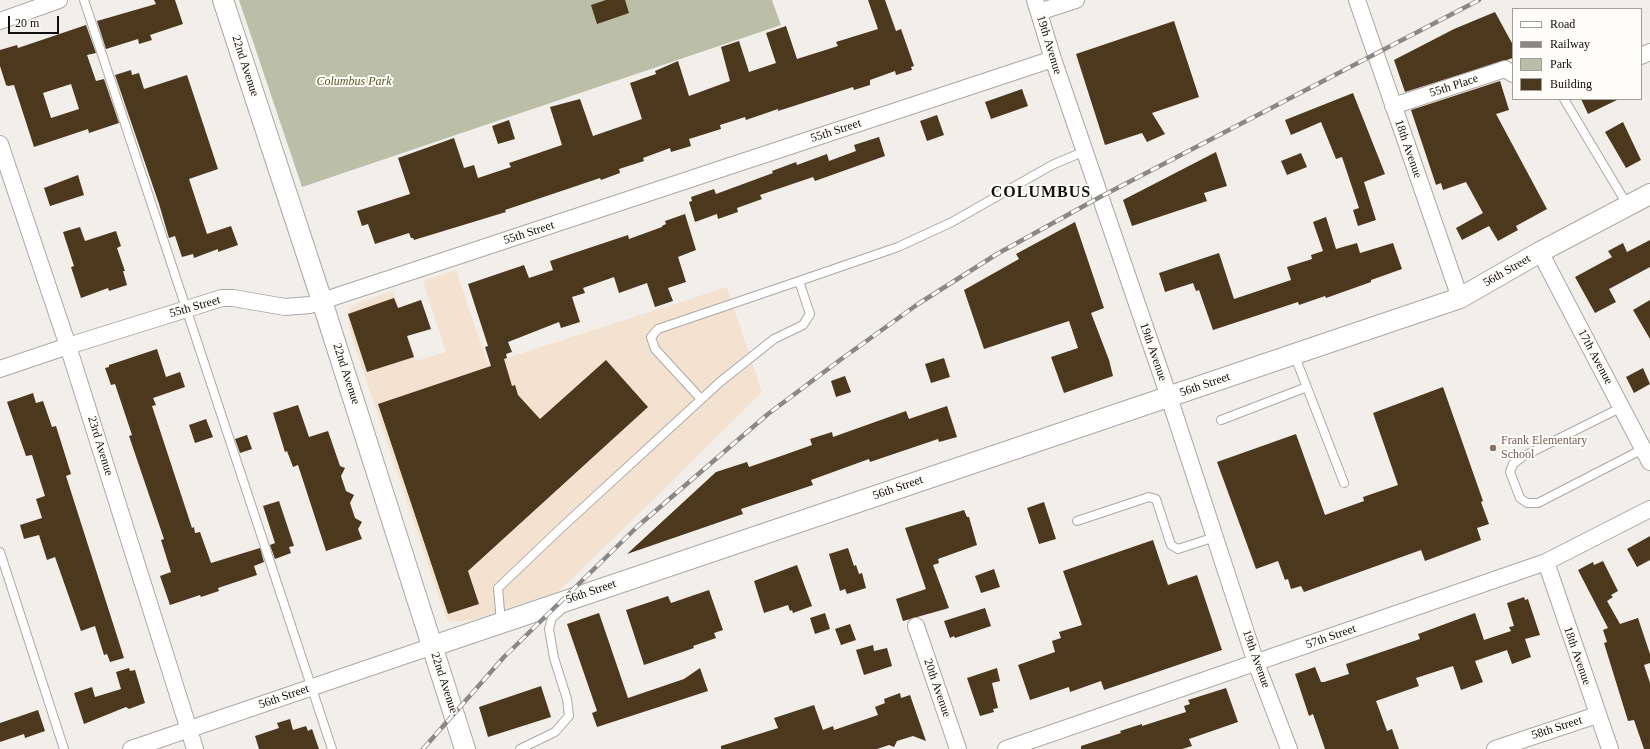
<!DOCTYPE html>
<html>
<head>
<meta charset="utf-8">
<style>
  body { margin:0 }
  #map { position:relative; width:1650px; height:749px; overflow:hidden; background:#f2efeb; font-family:"Times New Roman",serif }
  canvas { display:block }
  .legend { position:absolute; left:1512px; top:8px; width:130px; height:92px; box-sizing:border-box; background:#fffdf9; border:1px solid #9f9e9b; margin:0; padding:5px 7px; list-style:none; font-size:12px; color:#100f0e }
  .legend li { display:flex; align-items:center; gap:8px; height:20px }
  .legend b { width:20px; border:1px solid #9f9e9b }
  .scale { position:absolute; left:8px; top:16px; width:51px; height:18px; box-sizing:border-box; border:2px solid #100f0e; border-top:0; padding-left:5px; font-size:12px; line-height:14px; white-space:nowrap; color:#100f0e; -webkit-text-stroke:3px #fffdf9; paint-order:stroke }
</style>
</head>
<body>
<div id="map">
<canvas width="1650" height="749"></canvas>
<ul class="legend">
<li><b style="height:5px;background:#fff"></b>Road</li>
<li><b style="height:5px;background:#8a8886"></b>Railway</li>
<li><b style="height:11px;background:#bcbfa7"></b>Park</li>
<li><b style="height:11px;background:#4c381c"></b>Building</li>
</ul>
<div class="scale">20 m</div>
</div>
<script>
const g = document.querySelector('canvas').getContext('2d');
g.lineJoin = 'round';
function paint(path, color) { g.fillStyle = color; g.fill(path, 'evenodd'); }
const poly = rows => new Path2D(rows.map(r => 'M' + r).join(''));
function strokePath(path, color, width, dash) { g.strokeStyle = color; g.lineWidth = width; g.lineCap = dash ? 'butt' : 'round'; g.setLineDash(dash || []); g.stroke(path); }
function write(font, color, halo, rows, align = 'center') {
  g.font = font + ' "Times New Roman",serif'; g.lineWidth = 4; g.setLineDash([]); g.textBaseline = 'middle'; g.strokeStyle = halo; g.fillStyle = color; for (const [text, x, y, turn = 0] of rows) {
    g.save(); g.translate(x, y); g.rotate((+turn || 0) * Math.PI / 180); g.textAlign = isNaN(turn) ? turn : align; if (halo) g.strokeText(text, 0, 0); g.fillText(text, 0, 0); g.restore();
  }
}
paint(poly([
  [456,270,488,364,727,287,762,392,648,505,558,592,473,620,451,622,446,618,351,335,348,314,351,307,358,303,393,291,416,361,446,352,423,281]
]), '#f4e2d1');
paint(poly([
  [239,0,772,0,781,25,302,187]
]), '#bcbfa7');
paint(poly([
  [154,0,175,0,183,24,150,35,152,40,139,44,138,39,106,49,97,21,156,4],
  [606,0,625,0,629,13,597,24,591,5],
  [868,0,885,0,896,31,901,29,914,66,911,67,912,70,896,75,895,71,870,80,870,85,854,90,853,87,778,111,778,109,746,120,745,117,720,125,721,129,689,139,691,146,671,152,670,148,643,158,644,161,619,169,620,173,601,180,600,178,505,210,506,212,414,240,413,238,411,238,409,233,375,244,368,224,362,226,357,211,410,194,398,158,454,138,464,168,474,165,478,178,511,167,509,163,562,145,550,107,580,99,593,136,622,126,642,119,630,83,656,74,655,71,678,61,689,96,730,81,721,47,739,41,749,72,776,63,766,33,786,26,797,59,838,46,836,42,878,29],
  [1495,12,1513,45,1513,58,1405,92,1394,60,1454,29],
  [1174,21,1199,97,1152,113,1165,134,1147,142,1142,133,1105,145,1076,54],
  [86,25,96,53,87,55,96,81,104,79,119,123,89,133,88,129,34,147,14,85,8,86,6,85,0,66,0,50,17,45,18,48],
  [71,84,79,109,51,118,43,93],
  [131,70,132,75,139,73,144,89,187,75,218,169,189,179,207,234,231,226,238,245,218,252,218,249,194,258,193,254,182,257,175,236,169,238,159,204,115,75],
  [1500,81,1509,110,1496,114,1547,209,1516,226,1518,230,1498,241,1489,226,1462,240,1456,228,1483,213,1466,182,1443,190,1441,183,1436,185,1411,110],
  [1022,89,1028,106,991,119,985,102],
  [1353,93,1385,174,1364,182,1376,220,1358,226,1353,210,1359,208,1342,157,1336,159,1321,122,1291,135,1285,120],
  [1581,99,1619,99,1588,114],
  [937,115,944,135,927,141,920,121],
  [509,120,515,139,498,144,492,126],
  [1623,122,1641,160,1626,168,1605,132],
  [879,137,885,156,815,181,813,177,760,195,762,199,737,208,738,212,718,219,717,214,695,222,689,202,692,201,691,197,714,189,716,194,773,173,772,171,796,162,797,165,827,154,829,161,856,151,854,145],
  [1216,152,1227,186,1204,193,1207,201,1132,226,1123,200],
  [1301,153,1307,167,1287,175,1281,161],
  [78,175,84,195,50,206,44,188],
  [685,214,696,250,678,257,686,282,668,288,673,301,655,307,647,283,619,293,614,277,583,288,585,293,572,297,580,322,561,328,559,322,508,342,512,352,506,354,507,358,504,359,512,386,515,385,518,395,540,419,606,360,648,407,468,571,479,604,448,614,378,404,491,366,485,347,488,346,468,284,524,265,529,278,553,270,550,261,628,235,629,239,662,227,662,226,666,224,665,221],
  [1326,217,1336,249,1357,243,1360,253,1393,243,1402,269,1371,280,1371,282,1326,298,1325,296,1299,305,1298,302,1213,330,1199,290,1196,291,1193,283,1165,292,1159,273,1219,253,1234,299,1291,280,1287,267,1312,259,1311,255,1323,251,1313,222],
  [1075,222,1104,308,1091,313,1109,360,1113,376,1064,393,1051,357,1078,348,1069,321,984,349,964,290,1019,259,1016,254],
  [80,227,85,241,116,231,121,246,117,248,125,271,123,271,127,285,109,291,108,288,81,298,71,267,74,266,63,232],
  [1650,240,1650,267,1609,289,1616,302,1595,313,1575,277,1612,257,1608,251,1623,243,1627,252],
  [394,298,398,308,421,300,431,329,407,336,414,357,367,372,348,314],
  [1650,300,1650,339,1633,310],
  [157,349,166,377,180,372,185,387,153,398,156,405,152,406,192,528,194,527,195,533,200,532,211,563,260,548,264,562,254,566,257,575,218,588,219,591,201,597,200,595,170,605,160,576,171,572,161,540,164,539,129,436,132,435,115,384,111,385,105,368,109,367,109,365],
  [944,358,950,377,931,383,925,364],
  [1643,368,1650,384,1634,393,1626,377],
  [845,376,851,392,836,397,831,381],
  [1443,387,1483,501,1481,502,1489,524,1477,528,1481,540,1425,561,1421,550,1304,592,1301,586,1291,589,1288,579,1285,580,1278,561,1256,569,1217,462,1296,434,1325,515,1364,501,1363,497,1398,485,1373,413],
  [33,393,36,403,43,401,52,427,56,426,71,474,66,476,124,658,110,662,107,654,104,655,95,626,81,631,55,557,47,560,39,535,24,539,20,525,42,518,36,499,45,496,32,455,26,456,7,402],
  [298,405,309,437,328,431,340,466,345,468,341,476,346,491,354,495,350,503,355,518,362,522,358,529,362,539,326,551,298,465,293,467,287,451,285,452,273,413],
  [947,406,957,437,939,442,938,439,870,462,869,459,811,480,813,485,741,509,743,514,627,554,716,472,747,462,749,467,784,455,812,445,810,439,832,432,833,437,906,411,909,419],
  [206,419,213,437,195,443,189,425],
  [247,435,252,449,240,453,235,439],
  [279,501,294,546,289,547,291,553,275,559,270,545,275,543,263,506],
  [1044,502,1056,539,1039,544,1027,508],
  [964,510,967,517,969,517,977,545,938,559,939,563,933,565,949,608,903,621,896,599,926,589,905,528],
  [1650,536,1650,560,1637,567,1627,549],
  [1153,540,1168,585,1197,575,1222,650,1104,690,1101,681,1070,692,1069,687,1030,700,1018,665,1055,652,1052,641,1061,638,1059,632,1082,625,1063,571],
  [848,548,854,566,856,565,859,574,862,573,866,588,847,594,845,589,840,591,829,554],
  [1603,561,1618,591,1611,595,1613,597,1607,601,1620,624,1638,618,1650,654,1650,663,1644,665,1650,683,1650,749,1644,749,1634,720,1628,721,1604,643,1607,642,1603,630,1608,628,1578,570,1593,562,1594,565],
  [797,565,812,606,793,613,792,610,790,611,788,605,764,613,754,581],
  [994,569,1000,587,981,593,975,576],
  [709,590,723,630,714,633,716,638,693,646,694,648,644,665,626,610,668,596,671,603],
  [1524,597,1525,600,1528,599,1540,635,1525,639,1531,657,1512,664,1507,650,1475,661,1483,682,1461,690,1453,666,1416,678,1419,686,1376,701,1387,731,1392,729,1399,749,1325,749,1313,714,1309,716,1295,674,1315,667,1321,682,1324,682,1349,674,1346,664,1420,639,1418,634,1475,613,1484,640,1511,631,1509,627,1514,626,1507,603],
  [985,608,991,626,955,638,954,636,950,638,944,621],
  [599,613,628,698,684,679,700,668,708,691,597,727,592,713,597,711,567,624],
  [825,613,830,629,815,634,810,618],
  [850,624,856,640,841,645,835,629],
  [873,645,874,651,887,648,892,666,864,675,856,650],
  [129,668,130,671,135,670,145,703,129,709,126,707,84,724,74,693,92,687,95,697,121,689,116,672],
  [997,668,1000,681,992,683,998,708,993,709,994,712,980,716,967,678],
  [541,686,551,717,488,737,479,707],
  [1226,688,1238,722,1189,739,1192,746,1182,749,1081,749,1081,746,1121,733,1120,731,1142,724,1142,726,1186,712,1184,706,1190,704,1188,700],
  [900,693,901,698,910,695,926,741,913,736,897,741,894,747,889,745,877,749,721,749,721,746,778,728,774,718,814,705,823,730,833,726,834,730,878,715,875,707,885,703,884,699],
  [38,710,45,731,25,738,24,734,0,742,0,723],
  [290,719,293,730,306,726,308,731,312,729,319,749,259,749,255,736,279,728,277,723]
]), '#4c381c');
const service = poly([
  [84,0,332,749],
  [1564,99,1628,206],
  [1294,354,1344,483],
  [701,399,655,349,651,337,658,329,799,281],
  [1622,407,1522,457,1513,464,1510,472,1520,498,1527,503,1538,503,1643,449],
  [1221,420,1307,387],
  [1077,521,1149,497,1156,499,1171,545,1178,549,1215,537],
  [0,552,64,749],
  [501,622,498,588,560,529,720,382,774,339,803,325,810,314,799,281,898,247,952,222,1052,165,1085,151],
  [520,749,555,732,569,716,567,699,554,658,549,629,552,618,562,609]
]);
const minor = poly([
  [1035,0,1053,59,1169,397,1256,663,1289,749],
  [1357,0,1460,298],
  [1039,12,1076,0],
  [0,21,59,0],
  [1641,56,1650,52],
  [1393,106,1505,69,1513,74],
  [0,144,68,346,195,749],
  [1540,252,1650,462],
  [0,369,68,346,222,298,233,298,285,307,310,305,1053,59],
  [1546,562,1610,749],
  [916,626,958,749],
  [131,749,433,646],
  [1006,749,1546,562,1650,509],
  [1495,749,1597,715]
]);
const tertiary = poly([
  [223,0,322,301,465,749],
  [433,646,1460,298,1540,252,1650,194]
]);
strokePath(service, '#aba8a4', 10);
strokePath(minor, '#aba8a4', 18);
strokePath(tertiary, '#aba8a4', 22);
strokePath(service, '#fff', 8);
strokePath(minor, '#fff', 16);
strokePath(tertiary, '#fff', 20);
const rail = poly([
  [423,749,504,657,638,526,768,414,840,360,918,304,997,254,1100,197,1479,0]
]);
strokePath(rail, '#8a8886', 4.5);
strokePath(rail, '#fffdf9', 3, [9]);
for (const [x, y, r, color] of [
  [1493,448,4,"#8d6e63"]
]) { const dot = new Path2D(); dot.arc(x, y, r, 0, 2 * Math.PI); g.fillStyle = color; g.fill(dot); strokePath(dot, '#fffdf9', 1.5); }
write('12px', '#100f0e', '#fffdf9', [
  ["19th Avenue",1049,45,73],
  ["22nd Avenue",245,66,72],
  ["55th Place",1454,86,-18],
  ["55th Street",836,131,-18],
  ["18th Avenue",1408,149,71],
  ["55th Street",529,233,-18],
  ["56th Street",1507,271,-30],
  ["55th Street",195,307,-16],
  ["19th Avenue",1153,352,71],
  ["17th Avenue",1595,357,62],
  ["22nd Avenue",346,374,72],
  ["56th Street",1205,385,-19],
  ["23rd Avenue",100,446,73],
  ["56th Street",898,488,-19],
  ["56th Street",591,592,-19],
  ["57th Street",1331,637,-19],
  ["18th Avenue",1577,656,71],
  ["19th Avenue",1256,659,70],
  ["22nd Avenue",444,683,72],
  ["20th Avenue",937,688,71],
  ["56th Street",284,697,-19],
  ["58th Street",1557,728,-18]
]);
write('italic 12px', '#555a1f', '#fffdf9', [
  ["Columbus Park",354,82]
]);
write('12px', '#785e54', '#fffdf9', [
  ["Frank Elementary",1501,441],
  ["School",1501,455]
], 'left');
g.letterSpacing = '1px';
write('bold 16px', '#100f0e', '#fffdf9', [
  ["COLUMBUS",1041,193]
]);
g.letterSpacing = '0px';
</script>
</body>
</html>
